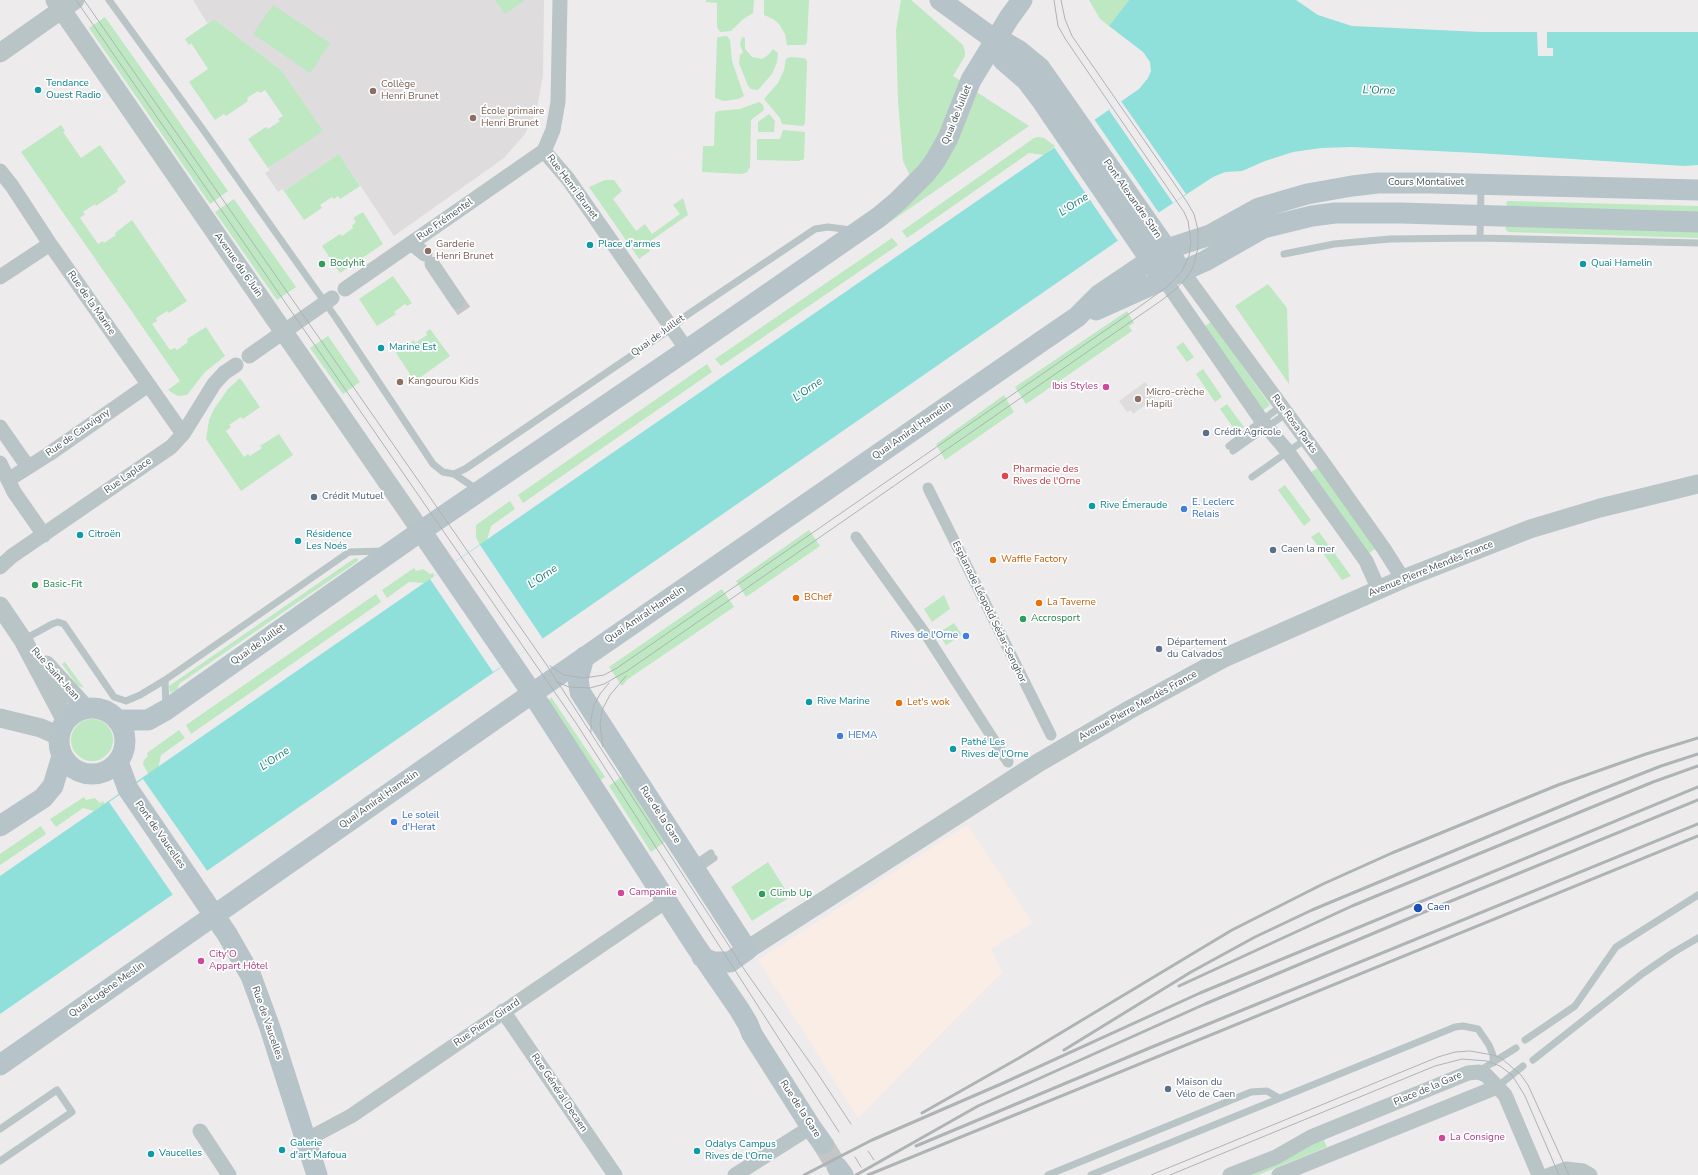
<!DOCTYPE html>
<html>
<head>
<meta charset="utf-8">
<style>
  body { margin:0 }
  canvas { display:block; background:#eeebec }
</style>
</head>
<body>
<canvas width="1698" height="1175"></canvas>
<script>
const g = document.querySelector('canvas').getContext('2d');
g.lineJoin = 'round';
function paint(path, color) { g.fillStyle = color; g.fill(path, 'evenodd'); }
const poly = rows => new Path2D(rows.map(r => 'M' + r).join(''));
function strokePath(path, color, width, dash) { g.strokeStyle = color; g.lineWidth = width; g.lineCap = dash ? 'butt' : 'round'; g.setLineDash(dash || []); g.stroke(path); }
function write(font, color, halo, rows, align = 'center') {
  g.font = font + ' "Nunito Sans",sans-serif'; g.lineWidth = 3.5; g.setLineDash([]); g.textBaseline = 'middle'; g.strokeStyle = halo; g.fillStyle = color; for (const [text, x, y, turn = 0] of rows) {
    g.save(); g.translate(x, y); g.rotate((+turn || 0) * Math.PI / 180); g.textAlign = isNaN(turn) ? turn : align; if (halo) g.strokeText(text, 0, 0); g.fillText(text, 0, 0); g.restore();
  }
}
paint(poly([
  [967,825,1033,923,991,949,1002,972,858,1118,758,960]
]), '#f9ede5');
paint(poly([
  [193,0,544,0,543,75,537,108,525,134,504,158,394,236,339,154,284,191,282,189,278,192,265,173,270,170,268,168,322,131,281,70,214,19,207,23],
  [1145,382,1156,397,1133,414,1131,410,1127,412,1119,401]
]), '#dfdcdd');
paint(poly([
  [495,0,525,0,505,14],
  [706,0,754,0,753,13,742,20,731,31,720,32,717,27,717,3,706,2],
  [764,0,809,0,807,42,805,45,787,45,785,34,779,24,773,19,764,15],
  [901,0,911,0,963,45,965,52,965,56,953,76,963,82,931,155,910,176,903,161,898,101,896,30],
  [1089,0,1129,0,1109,26,1100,19],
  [273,5,330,43,310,73,253,34],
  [105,17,228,191,210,204,89,28],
  [214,19,281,70,323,131,268,168,248,139,266,127,268,129,280,121,278,119,283,116,265,90,260,93,258,91,247,98,248,101,226,116,224,114,215,120,189,82,208,69,191,43,189,45,185,39],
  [727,36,730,40,732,61,744,96,738,99,724,101,715,98,717,39,718,37],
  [742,37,745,38,745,49,752,57,762,59,768,55,773,49,778,53,777,62,772,74,758,90,751,89,748,86,739,63,740,55,743,52,740,45],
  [790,57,803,58,806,59,807,62,805,123,803,126,782,124,780,118,764,99,778,83,784,70,786,59],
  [975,91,1029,126,867,238,864,234,900,208],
  [759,102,763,105,764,110,751,120,750,167,747,172,742,174,702,172,703,146,714,146,715,113,718,111,740,109],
  [769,114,775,121,774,132,758,132,758,122],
  [61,125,65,131,63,132,81,158,100,145,126,182,117,189,118,191,96,206,95,204,83,212,85,214,80,218,98,244,103,241,104,243,116,235,115,233,132,220,187,301,169,313,167,311,156,318,157,321,152,324,170,350,175,348,177,350,188,342,187,339,206,327,225,356,205,372,187,395,179,396,174,394,168,390,180,381,21,152],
  [783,130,805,132,804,159,799,161,757,160,757,139,780,139],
  [1038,137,1044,138,1055,146,1044,155,1029,153,907,238,902,231,1034,138],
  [339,154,360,186,340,199,338,196,334,199,332,197,320,205,322,208,304,220,284,191],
  [605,180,614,180,622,191,613,199,636,231,645,224,652,234,680,214,673,205,683,198,688,215,646,244,650,251,639,259,589,187],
  [234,199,296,287,277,300,215,212],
  [1508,201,1698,206,1698,214,1508,208,1506,203],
  [363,212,383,244,340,273,322,246,340,234,342,236,353,228,352,226,356,222,353,218],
  [1508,225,1698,231,1698,238,1508,232,1505,228],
  [892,238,898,245,721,366,715,359],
  [393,276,412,303,407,306,405,304,394,312,396,314,377,326,359,299],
  [1268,284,1287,308,1289,384,1235,306],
  [1127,311,1134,323,1129,326,1132,331,1026,404,1015,387],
  [1211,322,1270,405,1261,412,1202,328],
  [430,329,450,356,411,384,406,377,410,374,396,353,414,340,415,343,427,335,426,332],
  [328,336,360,382,343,394,310,348],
  [1183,342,1194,357,1187,362,1176,347],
  [707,364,712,372,523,503,518,495],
  [1203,369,1222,397,1215,402,1196,374],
  [240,378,260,407,243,419,241,417,229,425,231,427,226,431,244,457,248,454,250,456,262,448,260,446,279,434,293,455,241,491,206,439,209,420,214,409,228,389],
  [1004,395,1014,412,945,460,936,444],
  [1227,404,1244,427,1237,433,1220,409],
  [1321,466,1377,548,1369,553,1311,472],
  [1285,485,1311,520,1304,526,1278,490],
  [510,501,515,509,491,526,487,540,480,545,476,537,476,525],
  [809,530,820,546,746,597,736,581],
  [1319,532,1351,576,1342,580,1315,542,1311,537],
  [355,558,358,559,358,561,179,684,177,690,170,693,169,686],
  [414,568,416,571,423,569,430,574,433,573,434,576,424,583,409,582,387,598,382,590],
  [722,589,734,607,628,679,622,686,609,667],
  [376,594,381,602,191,734,186,725],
  [944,595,950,609,932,622,924,609],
  [954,623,962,635,946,645,938,633],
  [65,662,84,688,77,685,62,664],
  [551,697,605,777,599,781,549,701],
  '71 740a21 21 0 1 1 42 0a21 21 0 1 1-42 0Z',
  [179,730,185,738,161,755,158,769,149,775,143,764,144,760,148,756,147,753],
  [628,772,670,838,651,852,609,786],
  [84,797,86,800,95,798,100,803,103,801,105,804,109,802,94,811,83,808,56,827,50,819],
  [41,826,46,834,0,865,0,854],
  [768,862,790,897,752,921,731,887],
  [1323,1138,1327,1147,1258,1175,1248,1175,1290,1157,1312,1142]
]), '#bde8c1');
paint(poly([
  [1129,0,1296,0,1318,15,1352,26,1481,32,1698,32,1698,165,1684,166,1477,153,1352,147,1321,148,1293,152,1265,161,1242,171,1225,172,1213,177,1155,215,0,1014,0,876,1139,89,1148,78,1151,71,1150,62,1143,52,1109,26]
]), '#8fe0da');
paint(poly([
  [1537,32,1547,32,1547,48,1553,48,1553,56,1538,56],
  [1121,101,1186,194,1173,203,1109,110],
  [1094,119,1159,213,1118,241,1054,147],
  [480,545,543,639,493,672,430,579],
  [143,779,208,872,173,895,109,802]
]), '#eeebec');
strokePath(poly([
  [457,301,464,311]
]), '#c4c5c6', 15, [15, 8]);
strokePath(poly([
  [823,1144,837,1167]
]), '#c4c5c6', 21, [21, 10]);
strokePath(poly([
  [109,0,204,131,336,318,433,464,443,472,454,474,465,469,672,328,687,315,815,229,828,227,851,230],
  [1480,238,1481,187],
  [1284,254,1334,244,1390,239,1480,238,1698,243],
  [1229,446,1281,406],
  [1233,451,1287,413],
  [454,474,478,490],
  [1252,477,1306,439],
  [23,640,52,624,58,622,64,624,114,697,126,701,140,695,165,680,349,552,382,551],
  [165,680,166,707],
  [695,864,711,853],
  [698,869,714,858],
  [1525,1040,1575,1006,1616,947,1698,895],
  [1533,1060,1642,974,1674,952,1698,938],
  [1479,1071,1516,1048],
  [1497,1087,1523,1066],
  [0,1129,57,1090,72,1112,0,1161],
  [1048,1175,1251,1092,1267,1091,1279,1098],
  [1091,1175,1455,1027,1463,1026,1478,1029,1489,1045,1493,1055,1493,1063]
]), '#b8c4c6', 7);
strokePath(poly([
  [928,488,1051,735],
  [856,537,925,633,1008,762]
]), '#b8c4c6', 11);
strokePath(poly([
  [544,151,568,179,687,350],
  [0,171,12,186,50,244,183,434],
  [411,243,425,254],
  [432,264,457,301],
  [1182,271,1321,460,1384,549,1403,579],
  [0,277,50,244],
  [1164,279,1262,421,1288,452,1366,561,1379,590],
  [345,289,544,151,553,130,558,102,560,0],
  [249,356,332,298],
  [0,427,28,467],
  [0,463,14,492,44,535],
  [8,480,49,454,148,385],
  [0,567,12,556,171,447,183,434,214,384,224,373,236,365],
  [503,1011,615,1175],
  [200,1131,229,1175],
  [306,1140,351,1116,666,901],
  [735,1175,811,1127],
  [1230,1175,1276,1157,1311,1137,1468,1073,1479,1072,1486,1075,1505,1095,1539,1175],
  [1279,1175,1497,1087],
  [1549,1175,1566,1169,1583,1171,1590,1175]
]), '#b8c4c6', 15);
strokePath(poly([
  [55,0,421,531],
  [0,53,75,0],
  [0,606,23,640,66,721],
  [46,665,86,709],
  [0,718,41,728,59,736],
  [747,950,1038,763,1129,710,1224,658,1403,579,1530,529,1600,508,1698,484]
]), '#b8c4c6', 19);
strokePath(poly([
  [940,0,995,40,1006,43,1018,50,1040,68,1175,261],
  [995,40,1003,60,1026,80,1042,101,1158,271],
  [1096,310,1205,261,1263,228,1312,216,1335,213,1401,213,1698,222],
  [421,531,532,693,695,945,739,1009,748,1024,752,1034,811,1127,823,1144],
  [584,657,578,679,580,692,747,950,730,962,713,962,702,957],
  '59 741a33 33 0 1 1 66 0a33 33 0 1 1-66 0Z',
  [117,720,148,720,166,710,421,531,687,350,879,217,898,201,926,173,935,161,948,138,971,80,1009,18,1022,0],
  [118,762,128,789,227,934,251,976,270,1028,317,1175],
  [0,826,43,798,53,786,62,756],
  [0,1065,514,706,1042,341,1077,317,1099,295,1167,249,1210,235,1259,208,1307,194,1352,186,1378,183,1431,183,1698,190],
  [837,1167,843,1175]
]), '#b6c4c9', 21);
strokePath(poly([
  [76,0,576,723,839,1132],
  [84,0,546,664,746,972,818,1074,851,1124],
  [550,666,564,675,584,678,604,675,617,668,1139,307,1168,286,1182,271,1189,256,1191,242,1188,221,1184,212,1066,40,1058,26,1054,0],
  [557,682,569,687,590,688,604,684,627,671,1162,300,1176,289,1187,277,1193,267,1198,248,1198,230,1194,214,1187,202,1072,36,1065,19,1061,0],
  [591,732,591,719,594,705,600,694,609,683],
  [603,747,600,725,602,710,610,695,626,676],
  [868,1151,874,1160],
  [855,1157,861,1167],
  [1151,1175,1438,1057,1455,1052,1470,1051,1493,1055,1501,1058,1521,1075,1528,1085,1569,1175],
  [1170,1175,1435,1066,1462,1059,1487,1061,1500,1066,1512,1075,1525,1096,1559,1175]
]), '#aeb3b5', 1);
strokePath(poly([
  [1179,986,1352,906,1653,782,1698,766],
  [1064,1050,1191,972,1255,937,1312,910,1590,794,1661,766,1698,754],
  [922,1113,1019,1058,1232,930,1323,884,1392,853,1558,785,1646,754,1698,738],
  [916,1146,1152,1047,1698,824],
  [804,1175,872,1140,1001,1084,1200,993,1698,787],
  [856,1175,978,1106,1205,1004,1417,915,1698,800],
  [868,1175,1698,836]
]), '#aeb3b5', 3);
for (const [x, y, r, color] of [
  [38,90,4,"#0f9aa8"],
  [373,91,4,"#8d6e63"],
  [473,118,4,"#8d6e63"],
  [590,245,4,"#0f9aa8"],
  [428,251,4,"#8d6e63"],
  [322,264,4,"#2e9e5b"],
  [1583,264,4,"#0f9aa8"],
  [381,348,4,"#0f9aa8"],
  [400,382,4,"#8d6e63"],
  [1106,387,4,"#d1479c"],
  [1138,399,4,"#8d6e63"],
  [1206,433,4,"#5c6f8a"],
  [1005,476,4,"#e0444e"],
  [314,497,4,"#5c6f8a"],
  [1092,506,4,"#0f9aa8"],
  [1184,509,4,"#3f7fe0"],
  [80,535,4,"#0f9aa8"],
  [298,541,4,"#0f9aa8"],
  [1273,550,4,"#5c6f8a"],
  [993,560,4,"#e8710a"],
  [35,585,4,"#2e9e5b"],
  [796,598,4,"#e8710a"],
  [1039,603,4,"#e8710a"],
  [1023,619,4,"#2e9e5b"],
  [966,636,4,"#3f7fe0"],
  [1159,649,4,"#5c6f8a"],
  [809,702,4,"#0f9aa8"],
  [899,703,4,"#e8710a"],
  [840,736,4,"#3f7fe0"],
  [953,749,4,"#0f9aa8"],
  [394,822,4,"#3f7fe0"],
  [621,893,4,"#d1479c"],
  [762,894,4,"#2e9e5b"],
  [1418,908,5,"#1a4fb4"],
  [201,961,4,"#d1479c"],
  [1168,1089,4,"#5c6f8a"],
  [1442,1138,4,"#d1479c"],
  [282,1150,4,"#0f9aa8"],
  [697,1151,4,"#0f9aa8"],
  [151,1154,4,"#0f9aa8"]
]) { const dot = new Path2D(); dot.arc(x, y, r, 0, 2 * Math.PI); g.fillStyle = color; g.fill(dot); strokePath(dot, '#fff', 1.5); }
write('10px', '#0d838f', '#fff', [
  ["Tendance",46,84],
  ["Ouest Radio",46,96],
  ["Place d'armes",598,245],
  ["Quai Hamelin",1591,264],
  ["Marine Est",389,348],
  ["Rive Émeraude",1100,506],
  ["Citroën",88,535],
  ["Résidence",306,535],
  ["Les Noés",306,547],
  ["Rive Marine",817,702],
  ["Pathé Les",961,743],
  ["Rives de l'Orne",961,755],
  ["Galerie",290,1144],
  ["d'art Mafoua",290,1156],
  ["Odalys Campus",705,1145],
  ["Rives de l'Orne",705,1157],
  ["Vaucelles",159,1154]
], 'left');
write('10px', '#785e54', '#fff', [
  ["Collège",381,85],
  ["Henri Brunet",381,97],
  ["École primaire",481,112],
  ["Henri Brunet",481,124],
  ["Garderie",436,245],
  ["Henri Brunet",436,257],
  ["Kangourou Kids",408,382],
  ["Micro-crèche",1146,393],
  ["Hapili",1146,405]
], 'left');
write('10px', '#465356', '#fff', [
  ["Quai de Juillet",957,115,-68],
  ["Cours Montalivet",1426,183],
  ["Rue Henri Brunet",572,187,53],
  ["Pont Alexandre Stirn",1132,199,55],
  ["Rue Frémentel",445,220,-35],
  ["Avenue du 6 Juin",238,265,55],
  ["Rue de la Marine",91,303,55],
  ["Quai de Juillet",658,336,-36],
  ["Rue Rosa Parks",1294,424,54],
  ["Quai Amiral Hamelin",912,431,-35],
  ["Rue de Cauvigny",78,433,-35],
  ["Rue Laplace",128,476,-35],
  ["Avenue Pierre Mendès France",1431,569,-22],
  ["Esplanade Léopold Sédar-Senghor",989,612,64],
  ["Quai Amiral Hamelin",645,615,-34],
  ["Quai de Juillet",258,645,-35],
  ["Rue Saint-Jean",55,674,48],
  ["Avenue Pierre Mendès France",1138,706,-29],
  ["Quai Amiral Hamelin",379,800,-35],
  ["Rue de la Gare",660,815,57],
  ["Pont de Vaucelles",160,835,55],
  ["Quai Eugène Meslin",107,990,-35],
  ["Rue de Vaucelles",267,1023,71],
  ["Rue Pierre Girard",487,1023,-34],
  ["Place de la Gare",1428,1089,-23],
  ["Rue Général Decaen",559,1093,56],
  ["Rue de la Gare",800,1109,57]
]);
write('10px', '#27864d', '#fff', [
  ["Bodyhit",330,264],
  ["Basic-Fit",43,585],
  ["Accrosport",1031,619],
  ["Climb Up",770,894]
], 'left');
write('10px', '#b23c85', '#fff', [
  ["Ibis Styles",1098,387,"right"],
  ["Campanile",629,893],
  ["City'O",209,955],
  ["Appart Hôtel",209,967],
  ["La Consigne",1450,1138]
], 'left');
write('10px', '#4e5e75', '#fff', [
  ["Crédit Agricole",1214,433],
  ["Crédit Mutuel",322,497],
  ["Caen la mer",1281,550],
  ["Département",1167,643],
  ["du Calvados",1167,655],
  ["Maison du",1176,1083],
  ["Vélo de Caen",1176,1095]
], 'left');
write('10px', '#be3a42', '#fff', [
  ["Pharmacie des",1013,470],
  ["Rives de l'Orne",1013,482]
], 'left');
write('10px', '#366cbe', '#fff', [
  ["E. Leclerc",1192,503],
  ["Relais",1192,515],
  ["Rives de l'Orne",958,636,"right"],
  ["HEMA",848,736],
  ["Le soleil",402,816],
  ["d'Herat",402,828]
], 'left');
write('10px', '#c56008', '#fff', [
  ["Waffle Factory",1001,560],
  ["BChef",804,598],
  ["La Taverne",1047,603],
  ["Let's wok",907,703]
], 'left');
write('10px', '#164399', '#fff', [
  ["Caen",1427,908]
], 'left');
write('italic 11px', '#1a8078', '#fff', [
  ["L'Orne",1379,91,1],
  ["L'Orne",1074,205,-33],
  ["L'Orne",808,390,-35],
  ["L'Orne",543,577,-35],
  ["L'Orne",275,759,-34]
]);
</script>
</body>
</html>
